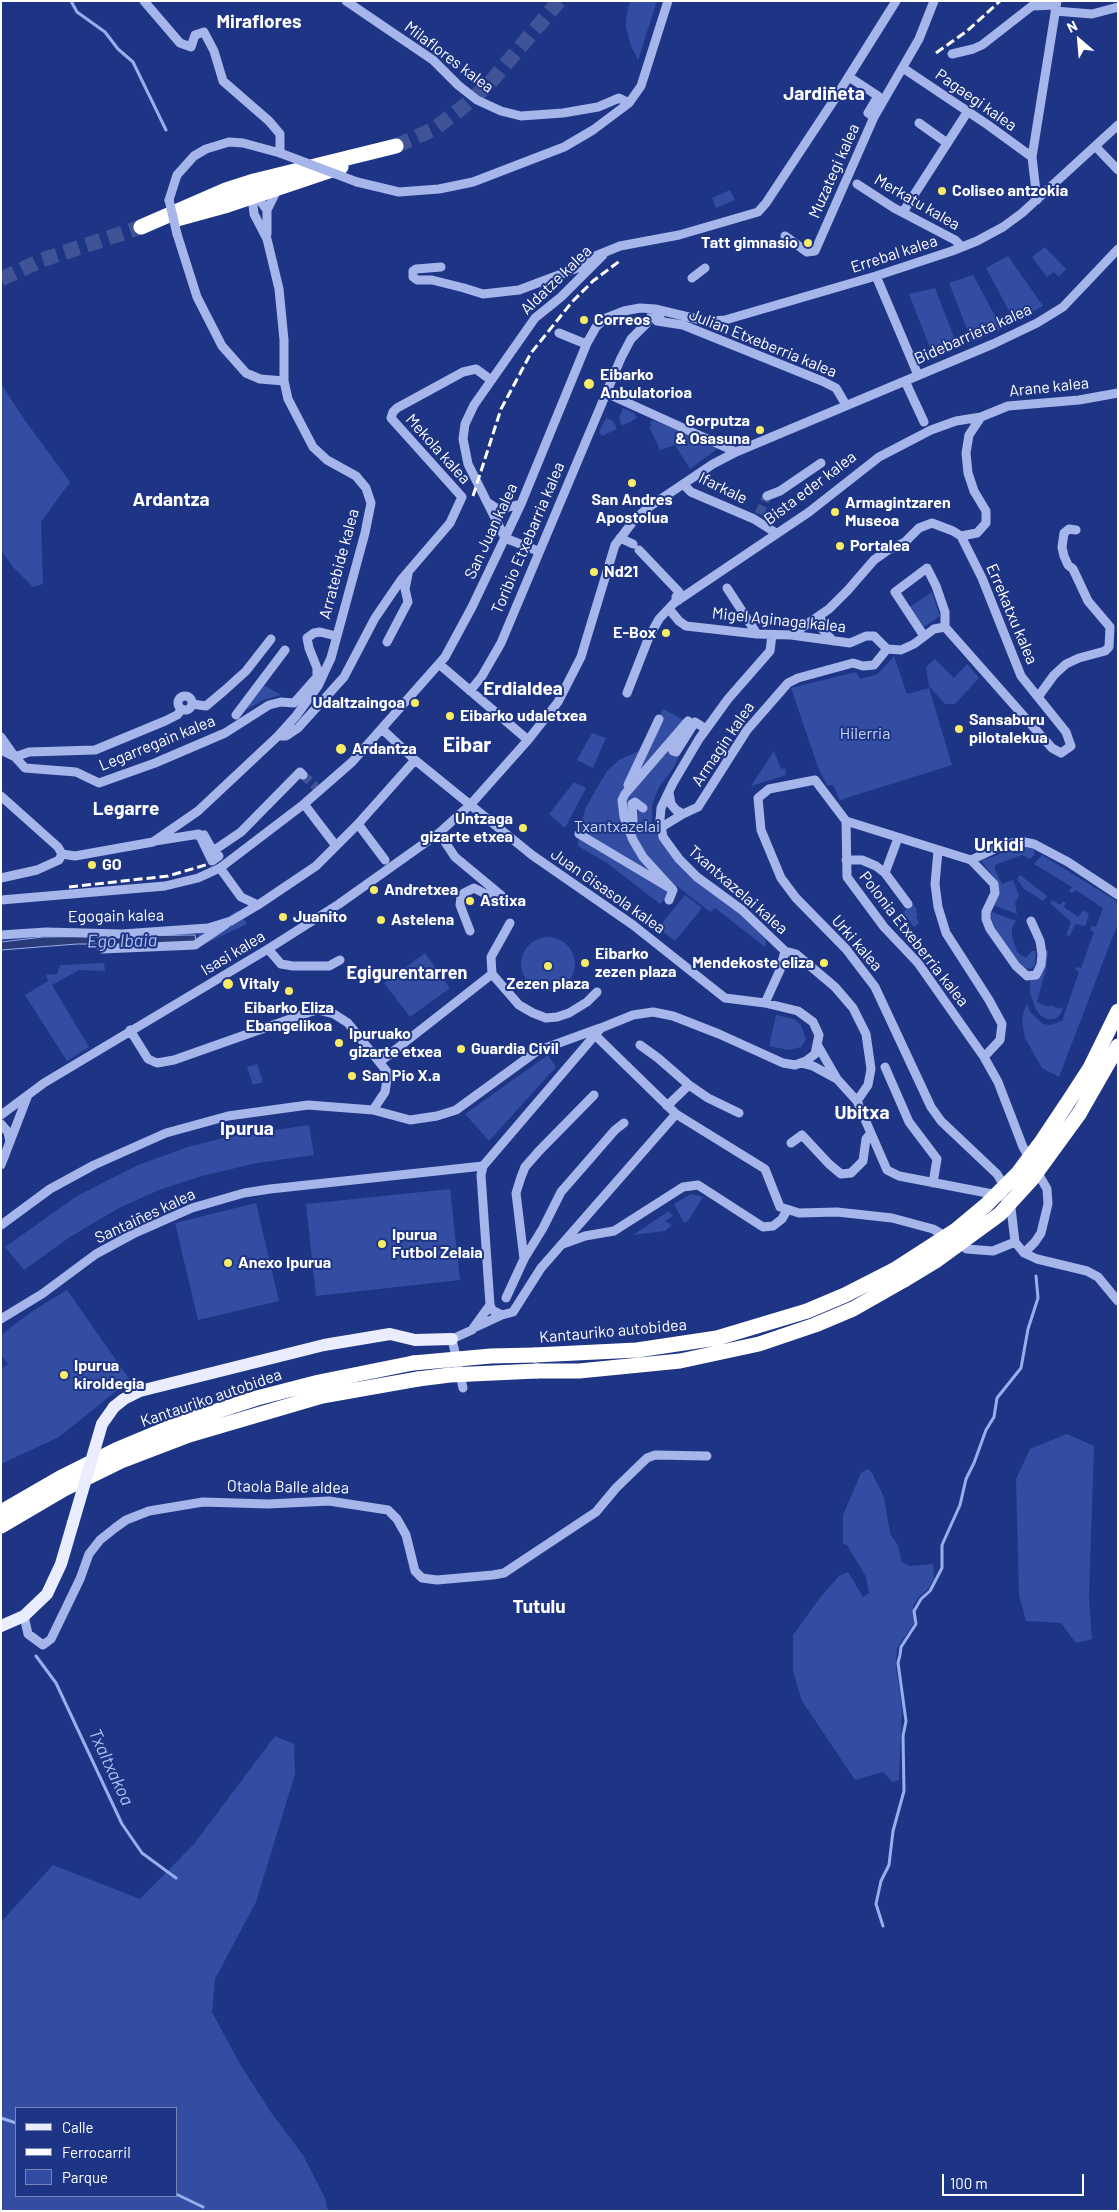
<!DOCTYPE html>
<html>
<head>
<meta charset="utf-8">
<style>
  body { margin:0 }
  #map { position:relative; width:1119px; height:2212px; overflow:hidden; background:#1e3585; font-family:Barlow,sans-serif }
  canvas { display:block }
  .frame { position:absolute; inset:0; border:2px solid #fff; pointer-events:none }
  .legend { position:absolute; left:15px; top:2107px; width:162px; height:90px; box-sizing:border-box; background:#1e3585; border:1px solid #7886b6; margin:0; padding:6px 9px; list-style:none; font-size:15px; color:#fff }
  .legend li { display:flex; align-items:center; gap:10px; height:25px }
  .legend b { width:25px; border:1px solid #7886b6 }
  .north { position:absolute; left:1054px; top:15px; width:50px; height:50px; -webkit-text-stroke:4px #1e3585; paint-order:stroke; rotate:333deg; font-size:14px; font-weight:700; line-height:20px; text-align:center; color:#fff }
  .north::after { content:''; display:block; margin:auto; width:18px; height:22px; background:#fff; clip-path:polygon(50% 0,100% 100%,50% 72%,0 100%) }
  .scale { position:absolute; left:942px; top:2174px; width:142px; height:22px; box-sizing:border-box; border:2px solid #fff; border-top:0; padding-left:6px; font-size:15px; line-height:18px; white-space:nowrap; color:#fff; -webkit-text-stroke:4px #1e3585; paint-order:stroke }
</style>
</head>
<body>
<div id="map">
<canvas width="1119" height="2212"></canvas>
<div class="frame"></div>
<ul class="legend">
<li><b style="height:6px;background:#eaedfe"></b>Calle</li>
<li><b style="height:6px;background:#fff"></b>Ferrocarril</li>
<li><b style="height:14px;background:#324da2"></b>Parque</li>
</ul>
<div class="north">N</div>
<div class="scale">100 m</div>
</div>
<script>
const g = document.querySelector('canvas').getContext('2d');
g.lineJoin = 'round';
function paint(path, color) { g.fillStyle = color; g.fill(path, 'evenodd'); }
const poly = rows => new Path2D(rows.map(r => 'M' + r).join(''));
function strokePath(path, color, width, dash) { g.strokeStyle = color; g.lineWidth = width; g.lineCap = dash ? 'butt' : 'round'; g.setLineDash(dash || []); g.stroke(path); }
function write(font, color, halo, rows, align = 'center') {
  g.font = font + ' Barlow,sans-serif'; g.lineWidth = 4; g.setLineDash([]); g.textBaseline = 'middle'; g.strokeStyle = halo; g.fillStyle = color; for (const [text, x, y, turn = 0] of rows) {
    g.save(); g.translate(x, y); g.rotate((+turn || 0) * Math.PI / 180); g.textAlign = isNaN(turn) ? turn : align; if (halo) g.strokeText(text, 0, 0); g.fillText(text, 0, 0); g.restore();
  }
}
paint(poly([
  [630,1,657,1,638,60,631,46,626,28,626,18],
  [730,190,735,200,716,208,712,198],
  [1045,247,1066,269,1059,277,1054,272,1047,277,1032,257],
  [1008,256,1043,306,1015,322,986,268],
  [973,275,1002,329,972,342,949,283],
  [935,288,958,348,934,358,909,294],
  [1,384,24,419,70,482,41,522,43,584,33,587,13,567,1,550],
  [623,408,634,413,637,418,622,426,619,418],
  [606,418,613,421,617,429,602,436,599,432],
  [652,420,717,446,717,449,690,469,675,445,660,450,649,426,653,427,650,424],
  [932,592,940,616,924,627,910,607],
  [894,656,907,694,929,688,952,765,840,800,833,785,827,785,819,770,791,688,856,672,860,679,878,674],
  [935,659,954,678,967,664,979,678,955,704,945,704,929,686,926,667],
  [262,684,281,695,263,700,236,716],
  [663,709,695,726,672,770,659,787,652,805,652,824,659,838,753,923,766,941,765,947,715,908,710,912,677,886,660,904,607,863,578,846,579,831,586,807,598,786,608,770,619,760,639,751,647,743],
  [592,733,606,738,593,768,577,760],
  [774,751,781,769,785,768,786,775,751,786],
  [574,782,586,788,565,828,549,814],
  [1021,846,1034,849,1035,854,1030,859,1022,855,995,865,995,870,1002,884,1013,880,1019,895,1015,903,1017,914,993,905,994,877,981,861],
  [1042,855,1118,902,1118,923,1059,1077,1042,1068,1025,1038,1022,1021,1024,1011,1027,1003,1030,1012,1043,1024,1050,1025,1062,1021,1079,972,1075,969,1076,967,1081,968,1094,932,1090,930,1092,926,1096,927,1103,908,1076,890,1072,893,1069,891,1072,887,1034,864],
  [1020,875,1047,896,1043,901,1024,889,1017,879],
  [685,895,702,908,675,941,658,928],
  [1052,900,1060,905,1063,901,1066,903,1064,907,1078,917,1083,910,1089,914,1085,926,1075,924,1070,936,1066,935,1071,922,1050,903],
  [913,904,917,910,916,912,918,915,916,918,919,923,914,927,903,912],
  [238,910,247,924,200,946,197,930,222,921],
  [989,911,1016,921,1012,928,1012,936,1017,952,1026,958,1032,951,1036,951,1035,965,1031,969,1022,968,994,926],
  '521 964a27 27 0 1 1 54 0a27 27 0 1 1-54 0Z',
  [1045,950,1048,950,1048,952,1046,969,1037,1002,1049,1007,1050,1005,1060,1009,1061,1007,1063,1008,1060,1015,1055,1019,1048,1019,1041,1016,1036,1010,1030,993,1030,982],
  [425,953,450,988,410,1017,384,983],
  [104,963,105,971,79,970,52,985,89,1047,67,1061,25,995,48,981,46,975,57,974,60,965],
  [776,1015,794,1019,801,1025,806,1040,801,1047,789,1050,769,1046],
  [548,1055,556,1067,489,1141,465,1114],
  [257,1064,263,1082,253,1085,247,1067],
  [309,1125,314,1155,257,1163,202,1176,159,1190,119,1208,70,1237,24,1270,5,1247,77,1196,138,1165,188,1147,227,1137],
  [450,1189,460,1280,316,1296,306,1204],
  [691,1194,703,1197,688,1221,684,1223,674,1204],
  [256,1203,279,1301,198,1320,175,1223],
  [669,1211,673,1216,665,1221,672,1225,665,1231,633,1235],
  [67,1290,130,1380,59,1437,1,1464,1,1369,8,1364,1,1355,1,1335,31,1312],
  [1067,1434,1094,1446,1089,1598,1092,1639,1076,1643,1061,1623,1026,1621,1019,1595,1016,1479,1030,1449],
  [868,1469,872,1473,884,1497,890,1533,898,1546,902,1562,910,1566,933,1564,934,1578,928,1589,918,1598,913,1606,914,1623,897,1648,896,1667,902,1707,899,1780,893,1782,883,1772,855,1780,802,1701,793,1671,793,1635,819,1599,839,1576,848,1572,863,1597,869,1593,866,1577,847,1545,843,1544,843,1515,861,1473],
  [275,1736,294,1744,295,1774,256,1902,215,1979,212,2012,240,2064,270,2111,303,2155,325,2198,328,2211,1,2211,1,1922,53,1865,140,1899,194,1844],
  [16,2108,176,2108,176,2196,16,2196]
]), '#324da2');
const water = poly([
  [195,935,197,944,77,944,1,950,1,942,43,937,195,935]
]);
paint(water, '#2a3c77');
strokePath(water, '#99aeec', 1);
strokePath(poly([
  [71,1,77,12,105,32,118,49,133,62,166,130],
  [36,1656,56,1683,122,1824,142,1853,176,1878],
  [883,1926,876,1904,881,1881,889,1865,893,1831,904,1791,903,1736,906,1721,898,1663,900,1655,901,1647,916,1624,914,1611,921,1599,930,1591,942,1568,942,1545,960,1505,966,1479,974,1463,986,1430,994,1417,997,1398,1021,1368,1028,1329,1038,1298,1036,1276],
  [1,2118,16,2123],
  [176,2194,203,2207]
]), '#99aeec', 3);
strokePath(poly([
  [759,514,767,496],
  [303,775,317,788]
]), '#405397', 9, [9, 4.5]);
strokePath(poly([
  [396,146,434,129,463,107,489,84,559,1],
  [1,279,42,260,141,227]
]), '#405397', 15, [15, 8]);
strokePath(poly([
  [144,1,180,43,191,47,195,35,204,32,214,51,223,81,269,121,280,134,280,153,243,143,229,142,206,149,194,156,177,175,169,200],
  [346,1,433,60,458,85,477,100,501,111,521,116,563,113,598,107,619,98,629,103],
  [1055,11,1092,14,1118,7],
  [952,54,973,49,982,45,1032,6,1056,5],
  [903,68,988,125,1032,157],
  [874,117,919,39,934,1],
  [919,123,947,143],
  [1095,146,1118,170],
  [357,182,399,192,439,189,473,182,564,147,593,130,629,103,641,86,668,1],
  [857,184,894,208,955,240,962,247],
  [254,196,259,199,267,210],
  [1037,200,1032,157,1057,1],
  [903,212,968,111],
  [177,234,197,297,222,346,246,373,260,379,284,381],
  [267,234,267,210,277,190],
  [785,236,807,252,815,251,874,117,868,113,878,96,849,77],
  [441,267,416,269,413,271,413,277,417,280,432,280,464,288,483,294,519,290,580,267,593,257,620,246,679,235,758,212,766,203,834,100,896,1],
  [876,276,918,375],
  [692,278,705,268],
  [657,321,683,325,822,381,836,388,846,405],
  [559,333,586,344],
  [905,381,924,422],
  [606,393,736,452],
  [683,484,691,492,754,519,776,533],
  [767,496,780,491,821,463],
  [487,502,496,508,505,508,521,504],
  [961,536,977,533,986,523,986,511,974,491,968,473,966,453,969,435,981,417,1008,406,1079,400,1118,393],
  [620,538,633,544],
  [639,550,679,592,676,597,679,600],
  [538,551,505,538,468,464,463,439,465,424,474,405,535,318,561,297,603,255],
  [727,588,757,634],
  [669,609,679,621,686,626,757,634,791,635,850,643,866,636,874,636,887,649],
  [820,615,823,630,833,641],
  [791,635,829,609,848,590,874,560,888,550,905,542,919,528,932,523,953,531,961,536,982,578,1021,676,1066,732,1071,746,1061,753,1052,748,945,627,945,612,936,586,927,568,895,592,924,636],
  [387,642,408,602,405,589,408,574],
  [887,649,901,650,914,644,934,629,945,627],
  [439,664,528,740],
  [470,691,482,676,501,643,621,358,631,339,647,323,655,309,661,320],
  [627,693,649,637,659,619,674,603,809,512,879,457,931,430,956,421,981,417],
  '178 703a7 7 0 1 1 14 0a7 7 0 1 1-14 0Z',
  [1038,697,1054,675,1066,664,1079,658,1105,651,1109,647,1110,627,1088,601,1073,569,1068,565,1064,556,1062,547,1064,533,1069,529,1076,530],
  [192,704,206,706,225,690,246,671,271,639],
  [236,715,285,650],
  [382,729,415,760,532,855,633,925,725,998,765,1003,798,1011,813,1022,819,1035,815,1054,806,1061,795,1065,783,1063,719,1034,673,1016,653,1012,633,1015,601,1028,483,1166,481,1175,490,1305,472,1330,452,1339,463,1388],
  [278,736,286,736,298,728,344,677,375,618,401,580,450,523,462,497,391,418,393,412,397,408,463,372,476,369,491,380],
  [1,737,15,757,29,752,95,750,165,721,177,715,182,709],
  [1,750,15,757,25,768,76,772,99,783,155,763,225,733,269,705,281,702,294,703,317,677,317,668,309,648,307,638,314,633,320,632,336,636],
  [628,785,659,719],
  [669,792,671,804,676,810,683,814,698,807,747,730,788,683,798,678,853,663,863,666,874,665,887,649],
  [1,796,58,847,62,854],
  [304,804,336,846],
  [633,821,632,804,635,802,643,808],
  [846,821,815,780,769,789,758,798,761,830,781,878,796,898,846,949,875,987,931,1107,941,1121,997,1174,1005,1187,1004,1190],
  [846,821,847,877,884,927,918,963,984,1057,998,1082,1023,1147,1047,1189,1048,1204,1041,1233,1035,1242,1024,1253],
  [846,821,971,860,1001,846,1019,841,1034,844,1068,862,1118,895],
  [358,824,385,860],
  [660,828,683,814],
  [439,833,455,857,502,896,502,900,497,900,474,888,464,893,461,897,460,905,470,931],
  [579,834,673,890,643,857,633,840,624,817,622,800,625,794,688,721,691,723,673,751,676,752,695,722,706,729],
  [200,837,204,835,213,851,241,832,300,772,303,775],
  [155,841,199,834,212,861,219,856],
  [938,851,935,884,938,907,946,933,989,1000,1002,1024,1000,1040,984,1057],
  [62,854,75,856,153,842,198,811,278,736,296,716,318,686,331,658,365,533,371,503,366,488,356,476,327,460,313,447,288,399,284,381,284,340,279,289,267,239,254,214,253,205,256,194],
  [846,860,862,860,876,866,885,873,908,904],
  [971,860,994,884,995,893,986,912,986,919,990,929,1016,966,1027,976,1036,975,1041,965,1042,954,1040,941,1031,921],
  [220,868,241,897,258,905,316,866,358,824,415,760],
  [885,873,898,838],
  [1,878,37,870,59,860,62,854],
  [1,900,165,886,198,878,220,868,304,804,352,762,445,657,472,607,521,504,587,343,596,327,606,318,624,311,640,308,655,309,701,320,713,321,725,320,876,276,952,251,977,241,1003,227,1022,213,1118,125],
  [669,900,673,890],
  [1,935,46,932,122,934,208,928,231,921,258,905],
  [102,949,195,945,226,924],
  [268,949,281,964,293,966,329,966,340,960],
  [785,951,796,954,835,987,853,1008,866,1034,871,1069,868,1085,857,1101],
  [492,974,519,1005,533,1013,546,1018,557,1017,569,1013,587,1002,597,992],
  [765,1003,780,970,785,951,742,910,697,877,679,859,663,837,660,820,661,808,673,783,699,739,728,699,770,651,772,635],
  [130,1030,148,1059,157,1063,174,1060,310,1012,318,1010,334,1014,348,1023,388,1073,385,1092,373,1110],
  [595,1035,676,1114,765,1169,780,1207,799,1213,837,1212,892,1218,933,1229,967,1249,993,1251,1015,1242],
  [640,1045,658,1058,689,1085,667,1106],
  [818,1046,837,1079,857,1101,887,1170,899,1176,1003,1196,1011,1208,1015,1242,1024,1253,1037,1259,1087,1271,1098,1277,1118,1301],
  [381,1061,492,974,491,957,510,923],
  [801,1063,813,1066,837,1079],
  [885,1067,909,1122,937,1159,933,1183],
  [689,1085,708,1098,739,1113],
  [1,1115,44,1083,268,949,339,904,439,833,471,804,528,740,558,702,581,657,615,545,635,519,649,507,713,464,736,452,993,344,1037,323,1063,307,1118,249],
  [1,1124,8,1132,10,1142],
  [791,1143,802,1135,829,1164,841,1174,851,1173,863,1161,866,1139,871,1133],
  [1,1165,28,1095],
  [1,1225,50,1189,94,1165,166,1133,228,1116,308,1105,373,1110,410,1120,437,1116,456,1110,537,1051,600,1028],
  [563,1244,585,1236,614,1231,683,1187,698,1185,763,1227,773,1226,782,1219,787,1210],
  [524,1259,516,1193,521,1177,525,1167,539,1151,594,1095],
  [506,1298,524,1259,543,1228,561,1192,615,1130,624,1123],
  [490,1305,492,1310,502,1315,513,1312,541,1268,676,1114],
  [1,1319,42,1294,96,1254,133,1234,192,1208,244,1193,270,1189,483,1166],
  [476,1327,502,1315],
  [24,1616,28,1634,43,1645,51,1639,80,1579,89,1554,100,1540,115,1528,126,1520,149,1511,203,1502,268,1504,329,1501,388,1510,397,1519,406,1535,415,1571,422,1578,437,1580,493,1575,504,1573,596,1512,616,1488,647,1458,655,1455,707,1456]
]), '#a6b6ea', 9);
strokePath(poly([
  [114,1407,124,1399,140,1391,324,1345,390,1334,415,1340,452,1339],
  [1,1626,24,1616,47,1594,61,1564,73,1523]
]), '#eaedfe', 12);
strokePath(poly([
  [177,219,228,205,341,167],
  [141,227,226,190,254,181,396,146],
  [1066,1105,1090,1068,1118,1011],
  [1079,1114,1118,1046],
  [535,1355,637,1350,717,1338,807,1311,845,1295,894,1270],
  [537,1371,579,1371,680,1361,759,1344,815,1325,853,1309,904,1280],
  [1,1512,60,1478,116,1450,183,1422,257,1398,319,1382,413,1363],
  [1,1526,64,1489,121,1461,189,1435,322,1396,418,1379]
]), '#fff', 15);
strokePath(poly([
  [936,53,967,31,1000,1],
  [473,496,501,409,531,353,572,302,593,281,621,260],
  [69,887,168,876,209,864]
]), '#fff', 3, [9, 4]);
strokePath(poly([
  [280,153,357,182],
  [169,200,177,234]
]), '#a6b6ea', 9);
strokePath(poly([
  [73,1523,102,1424,114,1407]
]), '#eaedfe', 12);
strokePath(poly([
  [894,1270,956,1230,986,1205,1018,1173,1042,1141,1066,1105],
  [904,1280,937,1260,1000,1214,1031,1180,1079,1114],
  [413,1363,491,1356,535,1355],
  [418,1379,450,1375,537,1371]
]), '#fff', 15);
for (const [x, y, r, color] of [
  [942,191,5,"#f9ed65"],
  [808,243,5,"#f9ed65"],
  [584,320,5,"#f9ed65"],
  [589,384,6,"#f9ed65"],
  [760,430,5,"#f9ed65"],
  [632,483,5,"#f9ed65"],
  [835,512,5,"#f9ed65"],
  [840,546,5,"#f9ed65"],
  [594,572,5,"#f9ed65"],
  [666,633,5,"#f9ed65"],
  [415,703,5,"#f9ed65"],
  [450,716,5,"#f9ed65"],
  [959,729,5,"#f9ed65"],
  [341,749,6,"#f9ed65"],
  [523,828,5,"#f9ed65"],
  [92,865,5,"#f9ed65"],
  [374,890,5,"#f9ed65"],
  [470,901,5,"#f9ed65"],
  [283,917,5,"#f9ed65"],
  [381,920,5,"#f9ed65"],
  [585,963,5,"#f9ed65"],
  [824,963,5,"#f9ed65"],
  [548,966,5,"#f9ed65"],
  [228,984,6,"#f9ed65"],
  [289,991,5,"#f9ed65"],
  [339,1043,5,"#f9ed65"],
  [461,1049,5,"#f9ed65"],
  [352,1076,5,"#f9ed65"],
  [382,1244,5,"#f9ed65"],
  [228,1263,5,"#f9ed65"],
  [64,1375,5,"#f9ed65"]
]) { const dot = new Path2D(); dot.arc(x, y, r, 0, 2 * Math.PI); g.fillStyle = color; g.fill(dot); strokePath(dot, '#1e3585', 2); }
write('16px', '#fff', '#1e3585', [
  ["Milaflores kalea",449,57,37],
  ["Pagaegi kalea",976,100,35],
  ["Muzategi kalea",834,171,-66],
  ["Merkatu kalea",917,202,30],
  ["Errebal kalea",894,254,-18],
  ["Aldatze kalea",556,280,-44],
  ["Bidebarrieta kalea",973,334,-24],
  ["Julian Etxeberria kalea",763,343,22],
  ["Arane kalea",1049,387,-6],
  ["Mekola kalea",438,449,48],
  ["Ifarkale",723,488,26],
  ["Bista eder kalea",810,488,-37],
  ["San Juan kalea",491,531,-65],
  ["Toribio Etxebarria kalea",528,538,-67],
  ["Arratebide kalea",339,564,-75],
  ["Errekatxu kalea",1012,614,67],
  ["Migel Aginaga kalea",779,620,6],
  ["Legarregain kalea",157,743,-22],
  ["Armagin kalea",723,744,-56],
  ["Txantxazelai kalea",738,890,41],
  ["Juan Gisasola kalea",608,891,35],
  ["Egogain kalea",116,916,-1],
  ["Polonia Etxeberria kalea",914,939,52],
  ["Urki kalea",857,943,49],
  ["Isasi kalea",233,953,-31],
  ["Santaiñes kalea",145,1216,-25],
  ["Kantauriko autobidea",613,1331,-5],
  ["Kantauriko autobidea",211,1398,-19],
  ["Otaola Balle aldea",288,1487,1]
]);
write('bold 16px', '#fff', '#1e3585', [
  ["Coliseo antzokia",952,191],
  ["Tatt gimnasio",798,243,"right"],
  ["Correos",594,320],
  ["Eibarko",600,375],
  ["Anbulatorioa",600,393],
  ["Gorputza",750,421,"right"],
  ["& Osasuna",750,439,"right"],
  ["San Andres",632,500,"center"],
  ["Apostolua",632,518,"center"],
  ["Armagintzaren",845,503],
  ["Museoa",845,521],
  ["Portalea",850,546],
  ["Nd21",604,572],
  ["E-Box",656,633,"right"],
  ["Udaltzaingoa",405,703,"right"],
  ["Eibarko udaletxea",460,716],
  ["Sansaburu",969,720],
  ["pilotalekua",969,738],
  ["Ardantza",352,749],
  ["Untzaga",513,819,"right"],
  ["gizarte etxea",513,837,"right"],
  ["GO",102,865],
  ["Andretxea",384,890],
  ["Astixa",480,901],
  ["Juanito",293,917],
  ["Astelena",391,920],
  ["Eibarko",595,954],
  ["zezen plaza",595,972],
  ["Mendekoste eliza",814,963,"right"],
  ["Vitaly",239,984],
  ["Zezen plaza",548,984,"center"],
  ["Eibarko Eliza",289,1008,"center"],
  ["Ebangelikoa",289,1026,"center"],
  ["Ipuruako",349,1034],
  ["gizarte etxea",349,1052],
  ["Guardia Civil",471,1049],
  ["San Pio X.a",362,1076],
  ["Ipurua",392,1235],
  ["Futbol Zelaia",392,1253],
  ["Anexo Ipurua",238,1263],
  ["Ipurua",74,1366],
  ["kiroldegia",74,1384]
], 'left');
write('16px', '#cad5f7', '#1e3585', [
  ["Hilerria",865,734],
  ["Txantxazelai",617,827]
]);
write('italic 18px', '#b1c1f1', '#1e3585', [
  ["Ego Ibaia",122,941,-1],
  ["Txaltxakoa",111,1767,65]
]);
write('bold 18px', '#fff', '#1e3585', [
  ["Egigurentarren",407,973]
]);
write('bold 19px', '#fff', '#1e3585', [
  ["Miraflores",259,22],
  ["Jardiñeta",824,94],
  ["Ardantza",171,500],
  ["Erdialdea",523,689],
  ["Legarre",126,809],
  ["Urkidi",999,845],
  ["Ubitxa",862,1113],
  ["Ipurua",247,1129],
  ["Tutulu",539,1607]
]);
write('bold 21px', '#fff', '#1e3585', [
  ["Eibar",467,745]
]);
</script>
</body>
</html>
